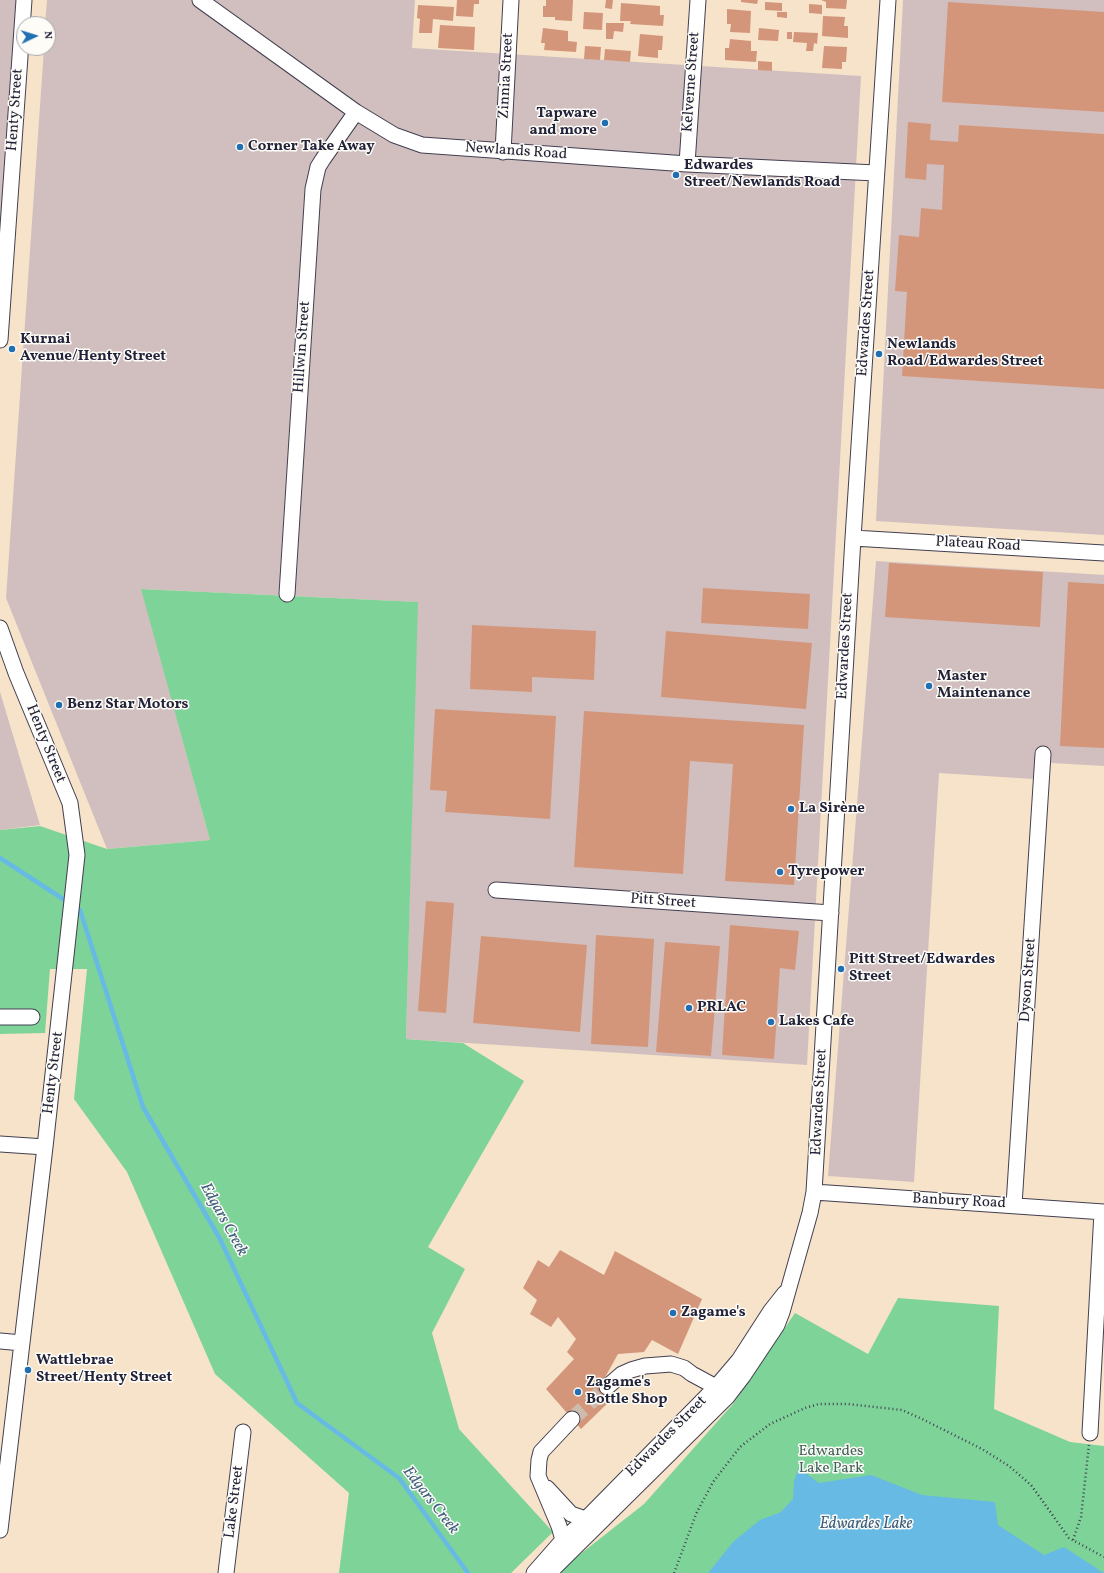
<!DOCTYPE html>
<html>
<head>
<meta charset="utf-8">
<style>
  body { margin:0 }
  #map { position:relative; width:1104px; height:1573px; overflow:hidden; background:#f6e3c9; font-family:Vollkorn,serif }
  canvas { display:block }
  .north { position:absolute; left:16px; top:16px; width:40px; height:40px; box-sizing:border-box; background:#fdfcf7; border:1px solid #a5a5ac; border-radius:50%; rotate:86deg; font-size:11px; font-weight:700; line-height:16px; text-align:center; color:#22223b }
  .north::after { content:''; display:block; margin:auto; width:14px; height:18px; background:#1f6fb2; clip-path:polygon(50% 0,100% 100%,50% 72%,0 100%) }
</style>
</head>
<body>
<div id="map">
<canvas width="1104" height="1573"></canvas>
<div class="north">N</div>
</div>
<script>
const g = document.querySelector('canvas').getContext('2d');
g.lineJoin = 'round';
function paint(path, color) { g.fillStyle = color; g.fill(path, 'evenodd'); }
const poly = rows => new Path2D(rows.map(r => 'M' + r).join(''));
function strokePath(path, color, width, dash) { g.strokeStyle = color; g.lineWidth = width; g.lineCap = dash ? 'butt' : 'round'; g.setLineDash(dash || []); g.stroke(path); }
function write(font, color, halo, rows, align = 'center') {
  g.font = font + ' Vollkorn,serif'; g.lineWidth = 3; g.setLineDash([]); g.textBaseline = 'middle'; g.strokeStyle = halo; g.fillStyle = color; for (const [text, x, y, turn = 0] of rows) {
    g.save(); g.translate(x, y); g.rotate((+turn || 0) * Math.PI / 180); g.textAlign = isNaN(turn) ? turn : align; if (halo) g.strokeText(text, 0, 0); g.fillText(text, 0, 0); g.restore();
  }
}
paint(poly([
  [0,0,19,0,0,238],
  [47,0,415,0,412,48,861,76,807,1065,406,1039,417,602,142,589,210,840,107,849,6,598,44,48,48,48,48,24,45,24],
  [903,0,1104,0,1104,535,876,521],
  [876,561,1104,575,1104,766,1035,762,1033,779,939,773,914,1182,828,1176],
  [0,692,40,825,0,830]
]), '#d1bfbf');
paint(poly([
  [141,589,418,602,406,1039,463,1043,524,1081,428,1247,465,1269,432,1333,459,1429,553,1532,511,1573,339,1573,349,1493,215,1374,127,1172,74,1099,87,969,50,969,45,1033,0,1034,0,830,40,826,107,849,210,840],
  [898,1298,999,1306,994,1409,1070,1442,1104,1446,1104,1573,560,1573,574,1559,644,1504,733,1404,795,1313,868,1354]
]), '#7ed498');
paint(poly([
  [799,1468,819,1483,871,1475,922,1495,995,1502,998,1525,1044,1555,1064,1547,1104,1573,708,1573,734,1541,760,1520,781,1512,793,1499,794,1481]
]), '#67bae3');
strokePath(poly([
  [0,858,80,910,143,1107,220,1239,297,1403,399,1478,468,1573]
]), '#67bae3', 4.5);
paint(poly([
  [457,0,479,0,479,4,474,4,473,17,456,16],
  [546,0,573,0,572,21,555,20,555,17,543,17,543,6,546,6],
  [606,0,613,0,612,9,605,8],
  [741,0,758,0,757,4,741,2],
  [821,0,847,0,846,9,826,8,826,2],
  [765,2,782,3,782,11,765,10],
  [948,2,1104,12,1104,112,942,102],
  [621,3,660,6,660,15,664,15,663,26,630,24,631,21,620,21],
  [809,4,822,5,822,14,809,13],
  [418,5,454,7,453,21,433,19,432,33,419,33,420,19,417,18],
  [727,9,751,11,750,33,730,32,731,24,727,24],
  [584,12,603,13,602,30,583,29],
  [777,12,787,12,787,18,777,17],
  [823,16,845,17,844,26,848,26,848,38,822,36],
  [606,23,624,23,623,32,614,31,613,39,606,39],
  [440,25,475,27,474,50,438,48],
  [543,28,568,31,568,41,577,42,576,52,544,50,545,43,541,43],
  [759,28,779,30,778,41,758,40],
  [787,32,792,32,792,39,787,39],
  [794,32,818,33,817,44,814,43,813,51,806,51,807,43,793,42],
  [640,34,663,36,662,50,658,50,658,58,638,56],
  [730,39,751,41,751,51,757,51,756,62,725,60,725,48,729,48],
  [585,46,601,47,600,60,584,59],
  [824,46,847,47,846,62,842,62,842,69,822,68],
  [605,49,631,51,630,62,604,60],
  [758,61,772,62,772,71,758,70],
  [908,122,931,124,930,140,958,142,959,125,1104,134,1104,389,902,376,907,292,895,291,899,235,919,237,921,208,942,210,944,165,927,164,926,180,905,178],
  [889,563,1043,572,1040,627,885,617],
  [1068,582,1104,584,1104,748,1060,746],
  [703,588,810,594,808,629,701,623],
  [472,625,596,631,594,680,532,677,532,692,470,689],
  [666,631,812,643,806,709,661,697],
  [435,709,556,716,550,819,445,812,447,791,430,790],
  [584,711,804,725,794,885,725,881,733,764,690,761,683,874,574,867],
  [426,901,454,903,446,1013,418,1011],
  [730,925,799,931,795,970,780,968,774,1059,722,1055],
  [596,935,654,939,648,1047,591,1044],
  [481,936,587,945,580,1032,473,1023],
  [665,942,720,946,711,1056,656,1052],
  [560,1250,604,1275,615,1251,702,1299,678,1354,652,1340,644,1352,618,1354,603,1381,614,1397,581,1429,546,1389,574,1359,567,1352,576,1339,558,1317,551,1327,530,1314,537,1300,523,1288,538,1260,549,1267]
]), '#d4967a');
strokePath(poly([
  [572,1419,607,1387]
]), '#ccbcad', 15, [15, 8]);
const minor = poly([
  [200,0,356,112,394,135,422,145,687,164,876,173],
  [503,152,511,0],
  [687,164,698,0],
  [0,340,24,0],
  [853,538,1104,553],
  [287,594,313,189,318,167,323,159,356,112],
  [0,628,16,673,70,803,77,855,45,1147,0,1530],
  [496,890,831,913],
  [0,1017,32,1017],
  [0,1144,45,1147],
  [814,1192,1104,1212],
  [1014,1205,1043,754],
  [0,1341,22,1343],
  [607,1387,622,1374,631,1370,645,1366,671,1364,684,1368,692,1374,716,1387,719,1395],
  [1090,1433,1102,1212],
  [547,1488,571,1514,586,1519,590,1528],
  [571,1539,563,1540,559,1526,538,1476,539,1460,541,1452,572,1419],
  [226,1573,243,1432],
  [534,1573,563,1540,586,1519,716,1387,739,1360,770,1312,785,1293],
  [549,1573,727,1397,743,1376,777,1325,782,1312,810,1213,814,1192,853,538,888,0]
]);
strokePath(minor, '#423f50', 17);
strokePath(poly([
  [1073,1540,1081,1517,1089,1445],
  [674,1573,696,1514,713,1482,740,1447,770,1424,805,1408,819,1404,848,1404,902,1410,922,1419,982,1449,1009,1466,1031,1485,1069,1538,1104,1557]
]), '#423f50', 2.5, [1, 3]);
strokePath(minor, '#fff', 15);
for (const [x, y, r, color] of [
  [605,123,4,"#1f6fb2"],
  [240,147,4,"#1f6fb2"],
  [676,175,4,"#1f6fb2"],
  [12,349,4,"#1f6fb2"],
  [879,354,4,"#1f6fb2"],
  [929,686,4,"#1f6fb2"],
  [59,705,4,"#1f6fb2"],
  [791,809,4,"#1f6fb2"],
  [780,872,4,"#1f6fb2"],
  [841,969,4,"#1f6fb2"],
  [689,1008,4,"#1f6fb2"],
  [771,1022,4,"#1f6fb2"],
  [673,1313,4,"#1f6fb2"],
  [28,1370,4,"#1f6fb2"],
  [578,1392,4,"#1f6fb2"]
]) { const dot = new Path2D(); dot.arc(x, y, r, 0, 2 * Math.PI); g.fillStyle = color; g.fill(dot); strokePath(dot, '#fdfcf7', 1.5); }
write('15px', '#22223b', '#fdfcf7', [
  ["Zinnia Street",507,76,-87],
  ["Kelverne Street",692,82,-86],
  ["Henty Street",16,110,-86],
  ["Newlands Road",516,152,4],
  ["Edwardes Street",867,323,-86],
  ["Hillwin Street",303,347,-86],
  ["Plateau Road",978,545,3],
  ["Edwardes Street",846,646,-87],
  ["Henty Street",45,744,68],
  ["Pitt Street",663,902,4],
  ["Dyson Street",1029,980,-86],
  ["Henty Street",54,1073,-83],
  ["Edwardes Street",820,1102,-87],
  ["Banbury Road",959,1202,3],
  ["Edwardes Street",667,1437,-45],
  ["Lake Street",235,1502,-83]
]);
write('bold 15px', '#22223b', '#fdfcf7', [
  ["Tapware",597,114,"right"],
  ["and more",597,131,"right"],
  ["Corner Take Away",248,147],
  ["Edwardes",684,166],
  ["Street/Newlands Road",684,183],
  ["Kurnai",20,340],
  ["Avenue/Henty Street",20,357],
  ["Newlands",887,345],
  ["Road/Edwardes Street",887,362],
  ["Master",937,677],
  ["Maintenance",937,694],
  ["Benz Star Motors",67,705],
  ["La Sirène",799,809],
  ["Tyrepower",788,872],
  ["Pitt Street/Edwardes",849,960],
  ["Street",849,977],
  ["PRLAC",697,1008],
  ["Lakes Cafe",779,1022],
  ["Zagame's",681,1313],
  ["Wattlebrae",36,1361],
  ["Street/Henty Street",36,1378],
  ["Zagame's",586,1383],
  ["Bottle Shop",586,1400]
], 'left');
write('15px', '#42605c', '#fdfcf7', [
  ["Edwardes",831,1452],
  ["Lake Park",831,1469]
]);
write('italic 16px', '#3e5f7e', '#fdfcf7', [
  ["Edgars Creek",223,1220,61],
  ["Edgars Creek",430,1501,52],
  ["Edwardes Lake",866,1525]
]);
</script>
</body>
</html>
